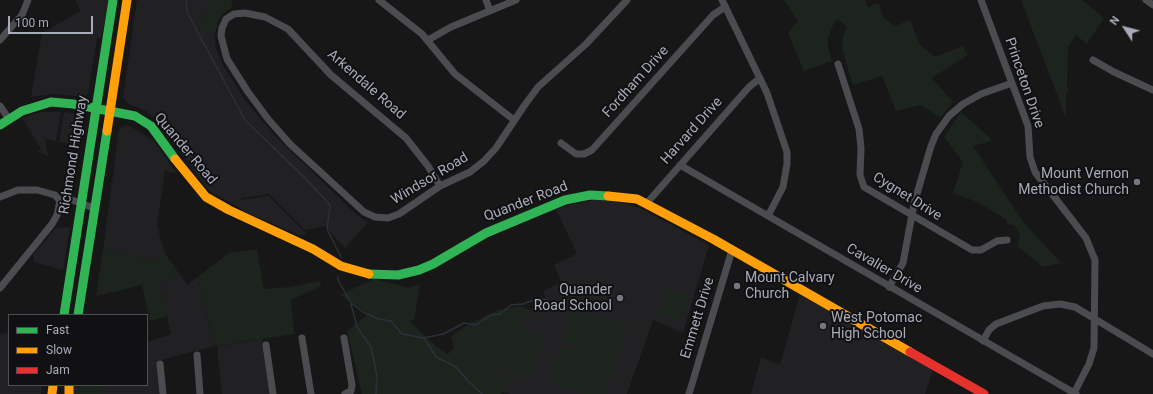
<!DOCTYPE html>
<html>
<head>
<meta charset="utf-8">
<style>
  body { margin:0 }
  #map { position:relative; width:1153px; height:394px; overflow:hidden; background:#171717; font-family:Roboto,sans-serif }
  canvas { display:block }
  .legend { position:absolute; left:8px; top:314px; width:140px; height:72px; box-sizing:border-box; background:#111113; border:1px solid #4d4f55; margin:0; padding:5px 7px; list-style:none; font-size:12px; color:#a8acb8 }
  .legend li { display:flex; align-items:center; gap:8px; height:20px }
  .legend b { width:20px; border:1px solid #4d4f55 }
  .north { position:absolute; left:1105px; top:8px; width:40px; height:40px; -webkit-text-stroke:3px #111113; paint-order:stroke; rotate:306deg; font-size:11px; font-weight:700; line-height:16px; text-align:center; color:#a8acb8 }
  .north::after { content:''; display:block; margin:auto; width:14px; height:18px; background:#a8acb8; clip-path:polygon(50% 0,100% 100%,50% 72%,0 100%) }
  .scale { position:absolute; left:8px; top:16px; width:85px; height:18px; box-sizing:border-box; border:2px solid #a8acb8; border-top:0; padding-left:5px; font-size:12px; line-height:14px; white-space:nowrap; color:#a8acb8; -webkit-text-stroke:3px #111113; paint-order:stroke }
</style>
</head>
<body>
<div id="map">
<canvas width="1153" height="394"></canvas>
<ul class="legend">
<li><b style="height:5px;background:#30b455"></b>Fast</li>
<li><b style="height:5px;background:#ff9f0a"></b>Slow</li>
<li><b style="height:5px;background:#e5322d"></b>Jam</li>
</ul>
<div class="north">N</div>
<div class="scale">100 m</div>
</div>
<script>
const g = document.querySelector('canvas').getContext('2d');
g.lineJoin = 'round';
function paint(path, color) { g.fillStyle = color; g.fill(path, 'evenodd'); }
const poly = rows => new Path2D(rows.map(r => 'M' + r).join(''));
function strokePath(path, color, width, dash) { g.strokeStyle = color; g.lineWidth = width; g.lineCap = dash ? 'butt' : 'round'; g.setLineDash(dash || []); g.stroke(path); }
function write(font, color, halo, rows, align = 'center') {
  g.font = font + ' Roboto,sans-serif'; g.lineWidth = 4; g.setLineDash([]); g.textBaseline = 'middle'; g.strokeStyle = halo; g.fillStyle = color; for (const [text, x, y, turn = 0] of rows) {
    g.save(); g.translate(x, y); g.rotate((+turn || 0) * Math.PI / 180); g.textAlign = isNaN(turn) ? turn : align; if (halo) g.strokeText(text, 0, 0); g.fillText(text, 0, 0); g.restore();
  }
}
paint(poly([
  [75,0,110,0,101,37,97,38,88,94,83,97,54,94,31,97,42,33,81,11],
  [137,0,209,0,198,32,214,31,216,49,223,65,245,100,273,134,356,214,368,222,345,248,325,226,305,230,269,194,241,198,241,200,269,196,307,234,299,235,241,210,241,208,212,193,205,186,159,122,146,111,127,103,123,97],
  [41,112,61,112,56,141,45,139,48,156,37,151,41,149,22,118],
  [64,112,79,114,84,121,80,145,59,142],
  [128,125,154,141,177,174,165,170,157,225,165,254,149,260,135,258,132,254,103,250,119,130,123,126],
  [595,200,616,201,640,208,709,245,683,333,653,320,627,394,512,394,476,384,480,322,548,305,543,291,561,282,554,265,577,254,556,209,577,203],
  [70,227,63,270,34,262,33,255,56,228],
  [181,276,187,285,198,277,214,346,157,361,159,394,104,394,103,385,147,385,147,342,171,334,159,281],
  [800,294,933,370,925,394,751,394,761,357,780,365],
  [9,332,9,385,42,385,41,394,0,394,0,334],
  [262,339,271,394,222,394,217,346]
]), '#212123');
paint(poly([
  [209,0,231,0,233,7,227,10,219,19,215,33,198,32],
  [784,0,865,0,868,7,878,3,884,18,895,26,910,20,920,45,935,57,962,46,968,55,932,78,953,102,940,118,921,105,896,111,882,76,853,85,842,49,843,36,847,27,837,19,833,25,828,39,828,47,832,61,804,71,788,33,798,21],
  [1021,0,1082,0,1104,18,1087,44,1076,35,1068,47,1067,85,1069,92,1066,93,1066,118],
  [961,112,989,137,991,141,973,146,1024,223,1061,263,1043,267,1017,246,1020,239,1019,232,1014,225,1007,224,1006,219,977,202,953,193,963,162,944,137],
  [257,249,264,289,291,287,320,281,321,286,291,300,294,334,214,346,198,277,229,253],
  [103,250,132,254,135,258,149,260,165,254,181,276,159,281,167,316,150,321,142,285,96,296],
  [374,279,409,288,420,284,414,320,409,321,435,345,448,354,454,347,451,337,467,325,498,310,521,306,532,311,531,317,517,326,546,338,528,381,495,367,511,381,501,394,362,394,347,331,369,314,340,295],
  [666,289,689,296,681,321,658,314],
  [574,307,628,325,606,394,583,394,550,378,561,346,571,348,571,345,562,342],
  [72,385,103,385,104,394,72,394]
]), '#1d241e');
strokePath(poly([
  [186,0,187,12,245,120,307,180,330,205,327,229,341,257],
  [338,276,338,280,351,303,363,312,378,319,391,321,402,334,424,338,436,357,456,367,469,382,482,394],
  [351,304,357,327,371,347,377,376,376,394],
  [424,338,443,334,464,323,476,325,491,315,500,314,511,305,523,304,539,298,547,300]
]), '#2a3139', 1.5);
strokePath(poly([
  [379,0,422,34,455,74,514,120],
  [486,0,490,11],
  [722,0,767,93,787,152,787,164,783,187,768,216],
  [981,0,1028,126,1030,157,1035,172,1086,238,1095,260,1094,348,1089,364,1074,393],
  [1146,0,1153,5],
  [0,40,22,15,28,0],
  [428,40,451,27,516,0],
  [1093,60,1114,72,1153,90],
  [838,64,859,129,861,148,860,175,864,187,972,250,981,250,997,241,1007,240],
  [0,106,9,119],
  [561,143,576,154,584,154,592,150,713,15,725,7],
  [680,165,1076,394],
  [440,186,428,166,406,138,331,75,288,29,265,17,245,13,234,14,226,19,222,28,221,36,227,59,248,92,268,119,290,144,364,212,375,217,388,218,399,214,440,186,470,172,484,161,496,148,524,106,538,87,586,44,627,0],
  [0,197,18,190,37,190,55,195,60,201],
  [60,201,72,200,94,208],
  [646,204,749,87,760,78],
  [889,287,903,263,914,204,931,146,936,134,949,116,963,104,981,94,1012,83],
  [0,288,52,224,57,215,60,201],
  [302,338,311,394],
  [344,338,352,385,351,391,345,394],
  [983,341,989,330,996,324,1043,306,1060,304,1075,307,1153,354],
  [266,345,273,394],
  [197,355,200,394],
  [160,364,163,394],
  [689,394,732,250]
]), '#4b4c50', 7);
strokePath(poly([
  [0,125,22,111,51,102,73,104,135,116,151,126,175,159],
  [369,274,398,275,419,270,433,264,486,233,565,200,590,195,608,196],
  [64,315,113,0],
  [78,315,107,131]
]), '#30b455', 9);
strokePath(poly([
  [107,131,127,0],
  [175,159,206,197,229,210,313,249,341,266,369,274],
  [608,196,637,199,713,239,910,352],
  [69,385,69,394],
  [52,394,53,385]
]), '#ff9f0a', 9);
strokePath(poly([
  [910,352,984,394]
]), '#e5322d', 9);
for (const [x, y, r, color] of [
  [1137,182,4,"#757880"],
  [737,286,4,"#757880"],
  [620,298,4,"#757880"],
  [823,326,4,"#757880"]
]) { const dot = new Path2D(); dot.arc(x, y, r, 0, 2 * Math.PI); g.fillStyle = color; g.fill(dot); strokePath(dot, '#111113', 1.5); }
write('14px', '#a8acb8', '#111113', [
  ["Fordham Drive",636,82,-48],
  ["Princeton Drive",1024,83,71],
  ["Arkendale Road",366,85,41],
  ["Harvard Drive",692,131,-48],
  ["Quander Road",185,149,50],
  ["Richmond Highway",74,155,-81],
  ["Windsor Road",430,179,-31],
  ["Cygnet Drive",907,197,32],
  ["Quander Road",526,202,-21],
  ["Cavalier Drive",884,269,30],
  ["Emmett Drive",698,318,-73]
]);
write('14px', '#a8acb8', '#111113', [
  ["Mount Vernon",1129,174],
  ["Methodist Church",1129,190],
  ["Mount Calvary",745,278,"left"],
  ["Church",745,294,"left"],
  ["Quander",612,290],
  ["Road School",612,306],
  ["West Potomac",831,318,"left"],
  ["High School",831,334,"left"]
], 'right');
</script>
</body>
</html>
